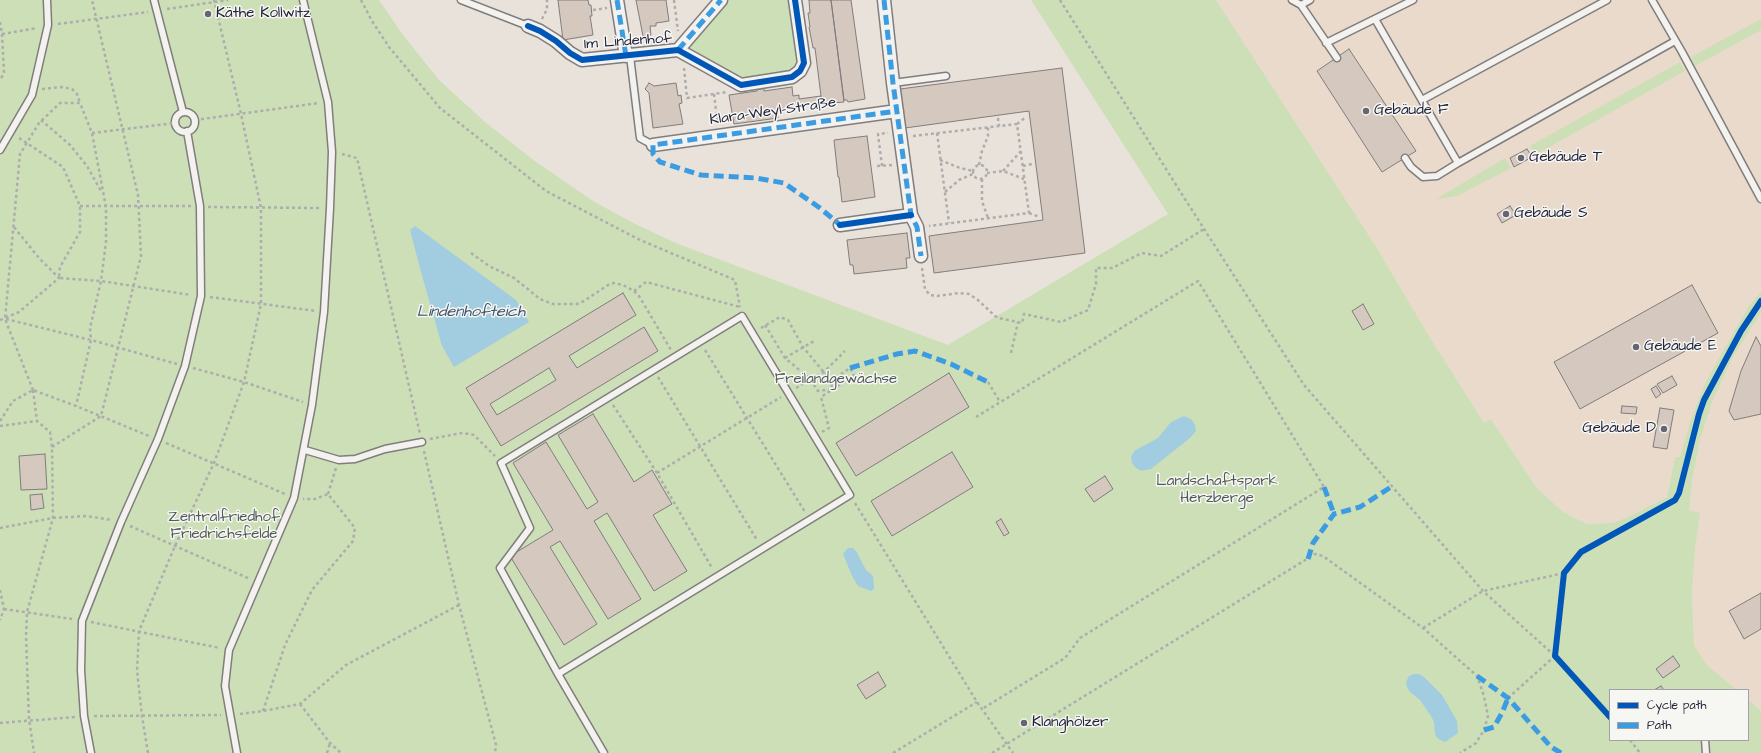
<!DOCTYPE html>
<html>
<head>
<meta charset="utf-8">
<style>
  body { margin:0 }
  #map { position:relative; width:1761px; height:753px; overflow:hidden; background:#e9e2da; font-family:"Architects Daughter",sans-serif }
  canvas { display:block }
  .legend { position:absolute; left:1609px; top:689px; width:140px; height:52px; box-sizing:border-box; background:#f6f6f2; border:1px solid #a1a1a9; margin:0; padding:5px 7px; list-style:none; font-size:12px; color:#22223b }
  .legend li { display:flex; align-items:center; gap:8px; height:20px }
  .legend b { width:20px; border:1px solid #a1a1a9 }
</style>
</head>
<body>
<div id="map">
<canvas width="1761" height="753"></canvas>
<ul class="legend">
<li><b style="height:5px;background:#0057b8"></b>Cycle path</li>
<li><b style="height:5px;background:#3c9ce2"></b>Path</li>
</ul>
</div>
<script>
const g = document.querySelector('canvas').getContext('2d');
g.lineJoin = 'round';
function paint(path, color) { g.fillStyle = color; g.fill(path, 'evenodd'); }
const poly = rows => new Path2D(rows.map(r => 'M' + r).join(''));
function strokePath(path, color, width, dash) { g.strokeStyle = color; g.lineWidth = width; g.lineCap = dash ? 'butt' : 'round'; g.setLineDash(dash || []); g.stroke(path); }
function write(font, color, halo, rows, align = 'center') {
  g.font = font + ' "Architects Daughter",sans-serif'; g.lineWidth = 3; g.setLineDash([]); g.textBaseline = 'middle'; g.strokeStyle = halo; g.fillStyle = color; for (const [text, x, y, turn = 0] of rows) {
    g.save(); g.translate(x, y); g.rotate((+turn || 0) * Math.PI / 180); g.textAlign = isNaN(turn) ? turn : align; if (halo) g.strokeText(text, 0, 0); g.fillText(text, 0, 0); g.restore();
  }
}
paint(poly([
  [1216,0,1761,0,1761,292,1748,307,1706,381,1691,419,1680,457,1675,457,1667,497,1632,515,1613,523,1587,524,1563,512,1536,487,1491,419,1484,423,1429,336,1375,245],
  [1761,313,1761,711,1748,699,1748,690,1737,690,1707,665,1694,645,1692,593,1695,551,1700,513,1689,510,1692,481,1700,440,1712,402,1733,357]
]), '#eadacb');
paint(poly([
  [0,0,379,0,403,35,439,80,485,122,532,159,593,201,635,224,678,244,948,345,1168,214,1031,0,1216,0,1375,245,1429,336,1484,423,1491,419,1536,487,1563,512,1587,524,1613,523,1632,515,1667,497,1675,457,1680,457,1691,419,1706,381,1748,307,1761,292,1761,313,1733,357,1712,402,1700,440,1692,481,1689,510,1700,513,1695,551,1692,593,1694,645,1707,665,1737,690,1610,690,1610,740,1748,740,1748,699,1761,711,1761,753,0,753],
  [726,0,791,0,798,58,794,70,789,72,743,78,694,54,690,47,691,43],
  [1761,19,1761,30,1695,66,1691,57],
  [1680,62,1685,71,1535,155,1530,146],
  [1505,158,1511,168,1457,196,1436,199]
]), '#cddfb6');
paint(poly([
  [415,226,516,300,529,322,454,367,442,346,421,272,410,230],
  [1184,416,1191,419,1195,425,1196,431,1190,438,1151,469,1141,471,1136,468,1132,463,1131,457,1134,451,1158,438,1171,422],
  [848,548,853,548,856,551,866,570,873,576,874,586,874,589,871,591,858,586,852,576,843,554],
  [1414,674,1419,674,1424,677,1442,695,1457,721,1458,733,1445,742,1437,738,1435,734,1434,722,1431,716,1420,700,1410,692,1407,687,1406,682,1409,676]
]), '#a2cde0');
const building = poly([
  [558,0,588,0,589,5,591,5,592,16,590,16,593,35,563,40,558,0],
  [636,0,666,0,669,21,656,23,656,26,650,26,651,35,643,36,636,0],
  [809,0,831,0,844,102,822,104,815,48,813,48,809,27,810,27,808,13,810,13,809,0],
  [831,0,851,0,865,99,848,102,847,100,844,100,831,0],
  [1349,49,1416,151,1382,172,1317,71,1349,49],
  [1062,68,1085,253,934,273,929,236,1043,220,1029,111,905,128,900,89,1062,68],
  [649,83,654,86,676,83,678,96,681,95,682,103,679,104,683,124,653,128,649,93,645,89,649,83],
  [792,87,793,96,799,95,799,99,821,96,822,103,777,110,778,118,734,124,729,95,757,91,757,90,764,88,764,91,792,87],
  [867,136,875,197,842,202,839,177,838,177,834,140,867,136],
  [1527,149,1532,157,1514,167,1510,158,1527,149],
  [1510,206,1516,215,1502,223,1497,214,1510,206],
  [907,233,910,258,906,258,907,268,854,274,853,265,850,265,847,240,907,233],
  [1692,285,1718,333,1580,409,1554,362,1692,285],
  [623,293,636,315,569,356,577,368,644,327,658,351,501,446,466,388,623,293],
  [549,368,556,380,497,415,490,404,549,368],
  [1363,304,1374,324,1363,330,1352,311,1363,304],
  [1756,337,1761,346,1761,414,1734,420,1729,411,1741,371,1756,337],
  [949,373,969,407,856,476,836,443,949,373],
  [1672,376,1677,385,1663,393,1657,384,1672,376],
  [1656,386,1661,394,1656,398,1651,389,1656,386],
  [1622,406,1637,407,1636,414,1621,413,1622,406],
  [1660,408,1674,410,1667,449,1653,447,1660,408],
  [593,414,634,482,652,470,672,504,653,515,687,571,654,591,607,513,594,521,641,599,608,619,560,541,550,547,597,624,564,645,510,556,553,530,513,463,546,442,587,509,598,502,558,435,593,414],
  [952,452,973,487,892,536,871,501,952,452],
  [45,454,47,489,21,490,19,456,45,454],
  [1105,476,1113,489,1094,502,1085,489,1105,476],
  [42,494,44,508,31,510,30,495,42,494],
  [1001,519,1009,533,1004,536,996,522,1001,519],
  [1761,593,1761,629,1744,639,1729,611,1761,593],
  [1673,656,1680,666,1663,678,1656,669,1673,656],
  [878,672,886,686,866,699,857,685,878,672],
  [1661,686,1664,690,1654,690,1661,686]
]);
paint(building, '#d5c9bf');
strokePath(building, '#807d7e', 1);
const service = poly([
  [154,0,183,112],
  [461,0,528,26],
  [1292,0,1301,5,1310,0],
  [1652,0,1682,52,1761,199],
  [1301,5,1337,58],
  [1375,19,1458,163,1437,176,1423,177,1411,167,1405,158],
  [1326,43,1413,0],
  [630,56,640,138,653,145],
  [893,83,946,76],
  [1422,100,1607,0],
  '175 122a10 10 0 1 1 20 0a10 10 0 1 1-20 0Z',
  [0,150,32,95,48,25,47,0],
  [1458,163,1675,41],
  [305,450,339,460,355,459,385,449,422,442],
  [558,674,850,495,742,316,501,463,530,528,500,568,558,674,604,753],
  [1705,740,1706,753],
  [91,753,84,716,81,670,82,621,121,522,158,439,185,366,201,296,200,206,187,131],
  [237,753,225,686,229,650,294,498,312,405,324,312,330,208,332,152,328,102,303,0]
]);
const minor = poly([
  [617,0,626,56],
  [884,0,893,83,911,215,917,227,921,256],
  [528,26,540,31,556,41,570,53,582,60,678,50,741,85,792,77,800,71,804,63,795,0],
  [678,50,721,0],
  [653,145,897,111],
  [840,225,911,215]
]);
strokePath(service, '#807d7e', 9);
strokePath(minor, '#807d7e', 15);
strokePath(poly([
  [361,0,372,21,389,47,440,108,546,191,640,240,735,280,740,307],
  [674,0,678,31],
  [1060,0,1183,196,1304,385,1483,591,1555,656,1610,717],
  [167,9,228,0],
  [593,10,607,8],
  [542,19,547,9,547,0],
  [0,22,2,34,4,73,0,80],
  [58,24,148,12],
  [2,34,37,28],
  [684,68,687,98,727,92],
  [42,89,62,87,72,89,77,94,80,103],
  [714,94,717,118,720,122],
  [998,118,999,126],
  [41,120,70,145,87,166,102,193],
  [195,120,319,103],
  [1017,124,1026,117],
  [92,133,175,123],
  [937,133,949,223],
  [913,136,1017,124,1029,213,929,226],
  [19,138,63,167,80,206,80,232,60,267,59,278,101,281,191,295],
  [342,154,357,158,420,434],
  [940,160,960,168,973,171],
  '973 172a7 7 0 1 1 14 0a7 7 0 1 1-14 0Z',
  [979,165,982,151,988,136,988,127],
  [877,166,892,165],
  [882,166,878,134,888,133],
  [1023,166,1032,164],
  [1003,171,1021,151],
  [987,173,1003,171,1024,179],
  [982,179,982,201,988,218],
  [945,192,959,180,973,174],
  [80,206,191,206],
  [208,207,321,208],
  [1029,213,1040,217],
  [471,253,489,266,514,278,540,299,553,304,577,304,584,301,608,285,614,283,623,285,634,291,639,296,671,350],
  [922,268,925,289,930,295,937,296,959,293,969,294,978,300,995,316,999,318,1022,323,1024,314,1061,322,1088,310,1096,284,1096,268,1112,268,1142,253,1161,256,1204,229],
  [634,291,646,282,740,307],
  [210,297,316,311],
  [6,319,91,340,177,364],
  [0,320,19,312,59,278,39,258,14,227],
  [765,325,785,358,810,379,818,391,832,389],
  [761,328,780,317,788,320,803,347,831,381],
  [705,350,805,512],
  [1011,353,1018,322],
  [785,358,814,341],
  [193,368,244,382,303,402],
  [658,377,757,540],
  [988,382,1000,402],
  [796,388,824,372,845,351],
  [33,390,5,319,20,154,39,123,60,103,80,103,92,133,106,207,106,242,101,281,90,328,91,340,76,406],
  [33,390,37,421,50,432,52,447,53,518,27,612,26,636,29,719,34,753],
  [613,405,657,473,712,568],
  [976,417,1198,281,1324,487,1080,638,1065,658,982,709],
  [0,421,13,401,33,390,76,406,149,436],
  [0,426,37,421],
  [822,432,829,428,821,397,854,375,850,368,831,381,832,389],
  [430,439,462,433,474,435,495,456],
  [166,443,285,494],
  [52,447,101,416,141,256,138,195,92,0],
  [424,451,459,605,496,745,495,753],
  [657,473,781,397],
  [328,494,336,468],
  [855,503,977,702,1013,753],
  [130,526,250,579],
  [0,528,53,518,86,516,112,520],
  [0,590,4,609,0,620],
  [4,609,72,619],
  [91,622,220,648],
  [1423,628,1483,591,1564,573],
  [1508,698,1555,656,1564,573,1581,552,1675,500,1679,493,1699,414,1704,400,1741,331,1761,301],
  [300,704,330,743,341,753],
  [263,711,285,645,312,590,353,541,355,528,328,494,315,499,303,499],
  [240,714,263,711,300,704,346,665,459,605],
  [94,716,221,715],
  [0,723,75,717],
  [1630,740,1640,753],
  [148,753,142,716,137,671,139,631,175,546,214,463,244,382,261,304,261,208,241,114,214,0],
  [327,753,330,743],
  [893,753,977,702],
  [992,753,1315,554,1323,556,1423,628,1477,676,1484,696,1488,716,1484,730,1476,743,1460,753]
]), '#aeadae', 2.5, [3, 3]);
strokePath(service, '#f3f2ef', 6);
strokePath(minor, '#f3f2ef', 12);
strokePath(poly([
  [617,0,626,56],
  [884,0,893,83,911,215,917,227,921,256],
  [678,50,721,0],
  [844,224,840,225,820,208,784,183,756,178,701,175,660,162,653,154,653,145,897,111],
  [850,368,897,354,915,351,951,364,988,382],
  [1324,487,1334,514],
  [1308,559,1313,543,1334,514,1360,507,1391,487],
  [1477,676,1508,698,1551,747,1561,753],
  [1484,730,1494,727,1502,713,1508,698]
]), '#3c9ce2', 5, [10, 5]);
strokePath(poly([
  [528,26,540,31,556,41,570,53,582,60,678,50,741,85,792,77,800,71,804,63,795,0],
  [840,225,911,215],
  [1610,717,1555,656,1564,573,1581,552,1675,500,1679,493,1699,414,1704,400,1741,331,1761,301]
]), '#0057b8', 6);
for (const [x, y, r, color] of [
  [208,14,4,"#686573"],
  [1366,111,4,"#686573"],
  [1521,158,4,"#686573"],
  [1506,214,4,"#686573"],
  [1636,347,4,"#686573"],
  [1664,429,4,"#686573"],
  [1024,723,4,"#686573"]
]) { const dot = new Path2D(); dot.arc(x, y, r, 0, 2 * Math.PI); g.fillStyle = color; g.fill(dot); strokePath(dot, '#f6f6f2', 1.5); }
write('15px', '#22223b', '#f6f6f2', [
  ["Käthe Kollwitz",216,14],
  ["Gebäude F",1374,111],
  ["Gebäude T",1529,158],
  ["Gebäude S",1514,214],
  ["Gebäude E",1644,347],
  ["Gebäude D",1656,429,"right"],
  ["Klanghölzer",1032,723]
], 'left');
write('15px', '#22223b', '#f6f6f2', [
  ["Im Lindenhof",628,42,-4],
  ["Klara-Weyl-Straße",773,112,-8]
]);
write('15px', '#4e5a57', '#f6f6f2', [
  ["Freilandgewächse",836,380],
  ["Landschaftspark",1217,482],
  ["Herzberge",1217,499],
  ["Zentralfriedhof",224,518],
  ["Friedrichsfelde",224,535]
]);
write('italic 16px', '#3f536d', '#f6f6f2', [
  ["Lindenhofteich",471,313]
]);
</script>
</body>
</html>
